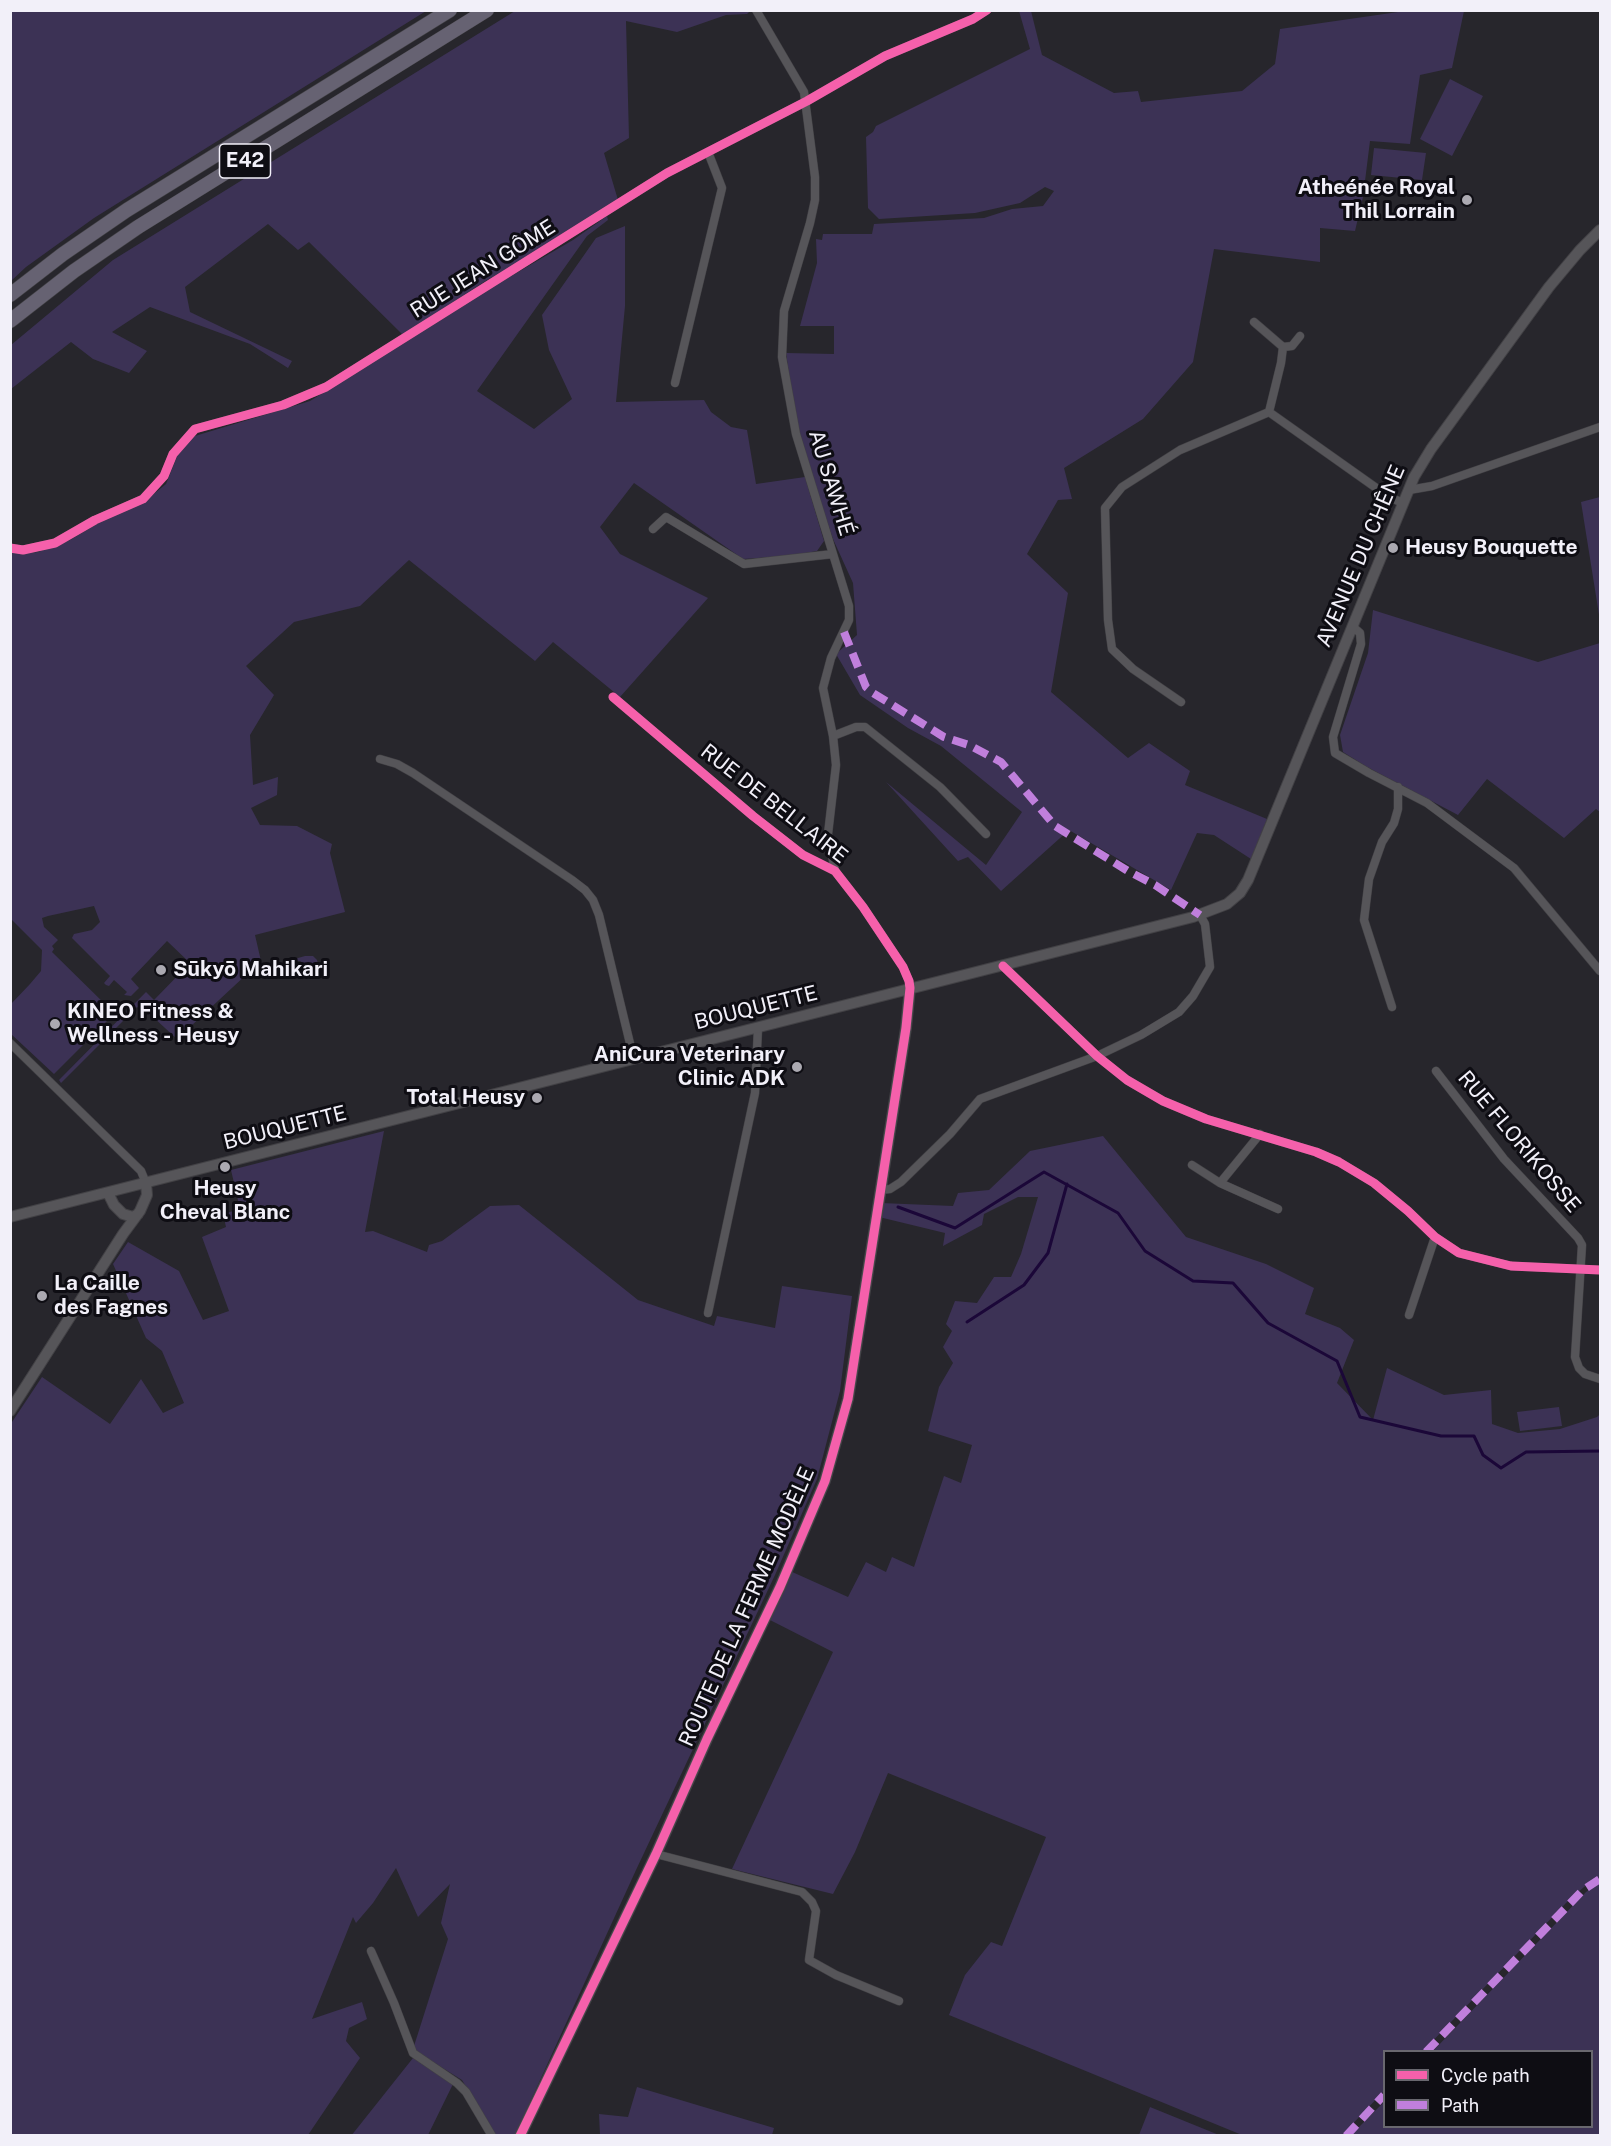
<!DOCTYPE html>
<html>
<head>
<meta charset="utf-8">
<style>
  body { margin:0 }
  #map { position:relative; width:1611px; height:2146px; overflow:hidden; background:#27262c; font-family:"Public Sans",sans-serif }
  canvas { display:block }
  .frame { position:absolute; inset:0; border:12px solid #f2f0f9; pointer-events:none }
  .legend { position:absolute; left:1383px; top:2050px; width:210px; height:78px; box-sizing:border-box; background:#0e0d13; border:2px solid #69686f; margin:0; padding:8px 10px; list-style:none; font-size:18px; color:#f2f0f9 }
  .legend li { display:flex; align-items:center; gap:12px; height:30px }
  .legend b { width:30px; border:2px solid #69686f }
</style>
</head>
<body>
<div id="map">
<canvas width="1611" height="2146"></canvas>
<div class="frame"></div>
<ul class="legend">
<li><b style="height:8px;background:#f560ab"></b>Cycle path</li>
<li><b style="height:8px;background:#c07fdc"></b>Path</li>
</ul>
</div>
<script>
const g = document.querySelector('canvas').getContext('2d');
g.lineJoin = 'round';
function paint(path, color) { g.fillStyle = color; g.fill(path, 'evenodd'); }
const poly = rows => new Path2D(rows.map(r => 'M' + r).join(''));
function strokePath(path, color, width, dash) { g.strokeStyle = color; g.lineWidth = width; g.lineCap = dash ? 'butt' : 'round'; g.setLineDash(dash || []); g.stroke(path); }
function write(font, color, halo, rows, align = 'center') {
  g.font = font + ' "Public Sans",sans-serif'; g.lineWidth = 6; g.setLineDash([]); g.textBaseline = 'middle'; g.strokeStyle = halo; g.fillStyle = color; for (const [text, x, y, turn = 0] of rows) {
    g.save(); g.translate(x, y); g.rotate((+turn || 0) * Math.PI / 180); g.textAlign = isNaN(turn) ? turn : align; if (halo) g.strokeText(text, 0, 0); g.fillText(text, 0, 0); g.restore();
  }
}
paint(poly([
  [10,11,11,10,426,11,94,218,26,267,11,281],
  [515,11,750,11,747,14,726,15,677,32,626,21,629,138,604,153,618,200,543,250,487,280,403,335,309,242,298,250,268,224,185,287,190,312,292,361,288,368,250,344,150,307,112,332,147,351,129,373,93,359,71,342,11,389,11,345,113,260],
  [1019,11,1031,11,1042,55,1114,93,1138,91,1141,102,1242,91,1275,64,1280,29,1405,11,1464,11,1452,68,1420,75,1410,144,1370,141,1363,197,1355,231,1320,228,1320,262,1214,249,1193,362,1143,419,1064,468,1072,499,1058,500,1027,554,1068,593,1051,692,1128,758,1149,743,1190,771,1185,785,1267,819,1251,859,1214,835,1197,833,1171,890,1069,830,1001,891,968,857,958,861,886,782,986,865,1022,812,941,746,908,728,860,695,836,654,857,635,853,583,833,539,798,436,786,353,834,354,834,326,800,326,817,263,816,239,822,240,823,234,872,234,874,224,984,218,1012,209,1043,206,1054,191,1045,187,1020,203,975,213,879,219,868,208,866,137,873,132,876,126,1030,49],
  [1450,79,1483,96,1452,156,1420,139],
  [1374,148,1426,153,1422,180,1371,175],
  [607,216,608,220,587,236,477,391,534,429,572,399,549,350,542,315,596,238,625,226,625,306,616,402,704,400,711,412,731,427,747,430,756,484,805,477,824,541,817,551,789,556,743,559,634,483,600,527,620,554,708,598,620,697,553,642,535,661,409,560,360,606,294,622,246,666,274,695,250,735,253,785,278,777,277,795,251,808,260,825,297,826,332,844,330,853,345,912,255,935,261,961,177,1039,153,1017,137,1007,61,1083,59,1080,146,992,154,1000,190,963,167,941,131,979,139,988,131,996,124,995,127,992,114,980,109,986,106,985,104,983,110,976,72,938,74,934,92,930,100,922,94,906,48,916,42,918,44,927,58,940,52,946,54,949,52,952,110,1009,114,1006,115,1013,54,1074,11,1034,11,1004,30,984,41,971,42,950,11,919,11,552,21,554,38,552,70,540,107,518,146,500,166,484,178,454,195,436,310,401,494,286,573,240],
  [1600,497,1600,621,1581,502],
  [1373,610,1538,662,1600,643,1600,812,1596,809,1564,838,1487,779,1458,815,1367,767,1343,752,1340,735,1368,653],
  [305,956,313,956,317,960,320,971,313,978,304,964,300,961,291,960],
  [384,1131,365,1232,373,1231,427,1252,429,1245,442,1241,490,1206,519,1205,638,1300,714,1326,717,1316,775,1328,782,1286,852,1296,840,1391,817,1479,775,1575,636,1870,515,2135,495,2135,462,2080,417,2052,414,2046,448,1939,441,1923,450,1884,418,1917,396,1868,373,1903,356,1923,353,1917,312,2019,362,2002,367,2019,349,2028,346,2041,360,2058,308,2135,11,2135,10,1425,42,1377,110,1424,141,1379,163,1413,184,1403,162,1351,146,1338,113,1264,128,1242,179,1271,203,1320,229,1311,202,1237,226,1227,223,1214,240,1209,231,1170],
  [1103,1136,1186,1237,1266,1264,1314,1288,1305,1314,1340,1328,1354,1340,1337,1383,1373,1420,1387,1368,1444,1395,1491,1390,1492,1424,1518,1433,1560,1429,1597,1417,1600,1414,1600,1877,1584,1887,1566,1903,1423,2051,1384,2052,1384,2091,1342,2135,1242,2135,949,2015,965,1975,991,1942,1002,1946,1046,1837,888,1773,855,1852,833,1894,732,1869,833,1652,768,1619,790,1571,848,1597,866,1562,886,1572,892,1557,914,1567,944,1476,961,1483,972,1445,928,1431,939,1387,953,1363,943,1347,952,1331,946,1324,955,1301,977,1303,994,1277,1011,1277,1021,1254,1038,1197,1018,1197,984,1214,982,1225,943,1246,945,1233,879,1217,881,1203,953,1206,958,1193,989,1190,1030,1151],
  [1559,1407,1562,1426,1520,1431,1517,1412],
  [1600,1882,1600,2135,1351,2135,1384,2102,1384,2126,1592,2126,1592,2052,1433,2051,1586,1892],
  [413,2058,453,2084,428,2135,351,2136],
  [637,2087,774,2128,772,2135,600,2135,599,2114,628,2117],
  [1150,2107,1219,2135,1139,2135]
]), '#3c3255');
strokePath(poly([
  [898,1207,955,1228,1044,1172,1118,1213,1145,1251,1193,1281,1233,1283,1268,1323,1337,1361,1360,1417,1441,1436,1474,1436,1483,1455,1501,1468,1526,1452,1600,1451],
  [967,1322,1024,1285,1048,1253,1067,1184]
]), '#1b0738', 3);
const street = poly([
  [756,10,804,92,815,177,815,200,810,223,784,311,782,357,796,434,849,606,849,620,831,658,823,688,833,736,836,765,828,834,835,871],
  [1254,322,1283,347,1281,363,1269,412],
  [1283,347,1292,346,1300,336],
  [675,383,722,188,708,152],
  [1409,490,1432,486,1600,427],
  [653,529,666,517,744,564,833,554],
  [10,548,23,550,55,543,95,520,143,499,164,476,173,454,195,429,283,405,326,387,667,173,807,101,885,56,973,19,987,10],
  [1352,626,1360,633,1361,644,1333,737,1335,753,1369,773,1427,803,1514,868,1600,971],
  [613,697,753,816,803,855,835,871,863,907,903,967,909,981,910,988],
  [1181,702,1133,669,1112,649,1108,620,1105,508,1122,487,1180,450,1269,412,1389,497,1403,503],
  [833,736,856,727,865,727,940,787,986,834],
  [380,759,397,764,413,773,572,880,585,890,593,900,599,915,634,1060],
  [1003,966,1097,1056,1127,1080,1163,1101,1206,1119,1316,1152,1339,1162,1374,1183,1408,1211,1435,1237,1459,1253,1511,1266,1600,1270],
  [1392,1007,1364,920,1369,879,1382,842,1394,823,1398,809,1398,787],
  [10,1043,141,1171,146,1183],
  [1436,1071,1504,1159,1578,1238,1582,1245,1575,1357,1579,1368,1585,1374,1600,1379],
  [1192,1165,1220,1183,1278,1209],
  [1220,1183,1260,1134],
  [880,1190,890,1189,901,1182,950,1134,980,1099,1097,1056,1141,1035,1179,1012,1193,996,1210,967,1205,924,1200,915],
  [708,1313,755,1093,758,1028],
  [1409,1315,1435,1237],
  [656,1854,802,1892,812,1902,816,1911,809,1960,836,1975,899,2001],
  [371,1951,394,2003,413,2053,457,2083,466,2092,492,2136]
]);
const secondary = poly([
  [108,1193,114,1205,123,1214,133,1217,138,1214],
  [10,1217,1193,917,1227,904,1240,893,1248,880,1414,477,1431,449,1549,287,1580,250,1600,230],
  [10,1411,123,1234,140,1211,147,1195,146,1183],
  [520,2136,656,1854,707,1739,780,1587,825,1481,848,1399,906,1028,910,988]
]);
const highway = poly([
  [10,295,63,254,127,210,450,10],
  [10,321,74,271,138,227,487,10]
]);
strokePath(street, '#424145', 9);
strokePath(secondary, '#424145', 12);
strokePath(highway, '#424145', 15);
strokePath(street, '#565559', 8);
strokePath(secondary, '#565559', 10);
strokePath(highway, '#666272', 14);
strokePath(poly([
  [844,632,866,687,873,693,944,737,969,745,1001,762,1055,826,1128,871,1155,885,1200,915],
  [1426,2052,1583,1890,1600,1879],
  [1346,2136,1384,2095]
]), '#c07fdc', 8, [15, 8]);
strokePath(poly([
  [10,548,23,550,55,543,95,520,143,499,164,476,173,454,195,429,283,405,326,387,667,173,807,101,885,56,973,19,987,10],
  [1003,966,1097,1056,1127,1080,1163,1101,1206,1119,1316,1152,1339,1162,1374,1183,1408,1211,1435,1237,1459,1253,1511,1266,1600,1270],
  [520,2136,656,1854,707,1739,780,1587,825,1481,848,1399,906,1028,910,988,909,981,903,967,863,907,835,871,803,855,753,816,613,697]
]), '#f560ab', 9);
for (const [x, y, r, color] of [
  [1467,200,6,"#aba9b1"],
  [1393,548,6,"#aba9b1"],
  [161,970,6,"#aba9b1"],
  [55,1024,6,"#aba9b1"],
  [797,1067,6,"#aba9b1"],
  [537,1098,6,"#aba9b1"],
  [225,1167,6,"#aba9b1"],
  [42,1296,6,"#aba9b1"]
]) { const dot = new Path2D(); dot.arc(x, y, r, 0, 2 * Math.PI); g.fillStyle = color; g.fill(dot); strokePath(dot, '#0e0d13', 2); }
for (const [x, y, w] of [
  [245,161,51]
]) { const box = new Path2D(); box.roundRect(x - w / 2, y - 17, w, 34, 4.5); g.fillStyle = '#0e0d13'; g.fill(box); strokePath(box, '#f2f0f9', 1.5); }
write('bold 20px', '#f2f0f9', null, [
  ["E42",245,161]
]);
write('bold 21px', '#f2f0f9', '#0e0d13', [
  ["Atheénée Royal",1455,188,"right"],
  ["Thil Lorrain",1455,212,"right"],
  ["Heusy Bouquette",1405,548],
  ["Sūkyō Mahikari",173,970],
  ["KINEO Fitness &",67,1012],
  ["Wellness - Heusy",67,1036],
  ["AniCura Veterinary",785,1055,"right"],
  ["Clinic ADK",785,1079,"right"],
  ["Total Heusy",525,1098,"right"],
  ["Heusy",225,1189,"center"],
  ["Cheval Blanc",225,1213,"center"],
  ["La Caille",54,1284],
  ["des Fagnes",54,1308]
], 'left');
write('21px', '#f2f0f9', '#0e0d13', [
  ["RUE JEAN GÔME",483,269,-32],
  ["AU SAWHÉ",831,483,73],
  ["AVENUE DU CHÊNE",1361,556,-67],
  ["RUE DE BELLAIRE",774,804,38],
  ["BOUQUETTE",756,1008,-14],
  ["BOUQUETTE",285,1128,-14],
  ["RUE FLORIKOSSE",1519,1142,50],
  ["ROUTE DE LA FERME MODÈLE",747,1607,-66]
]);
</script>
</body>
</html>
